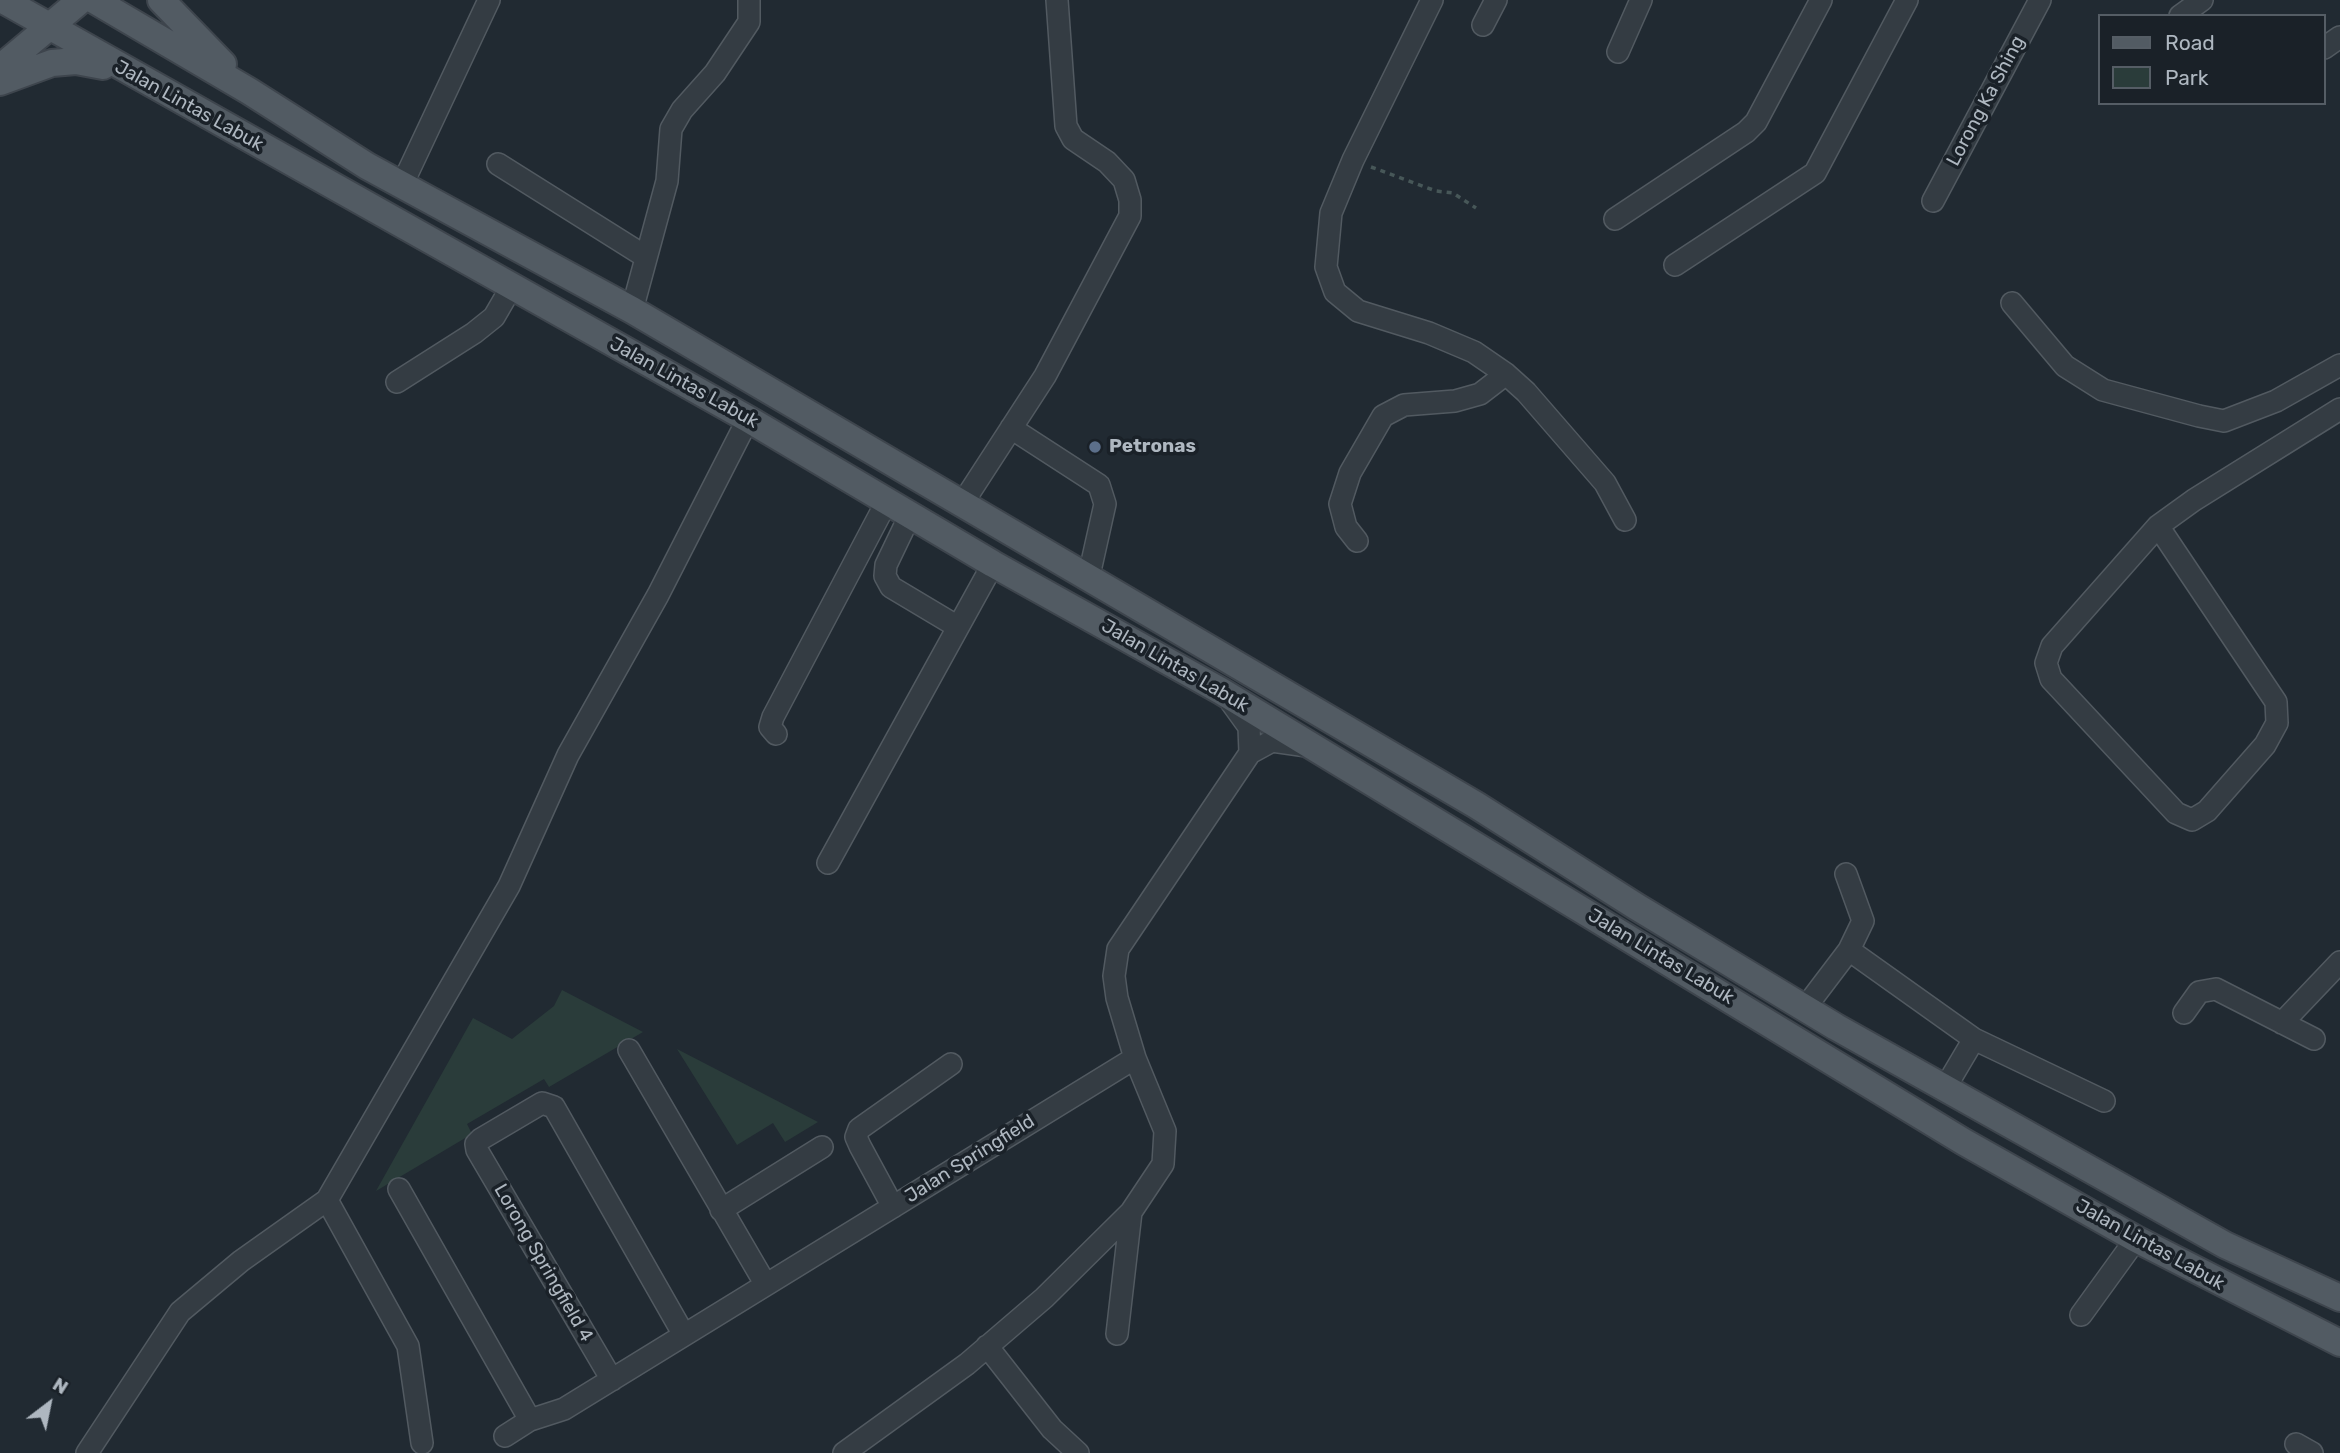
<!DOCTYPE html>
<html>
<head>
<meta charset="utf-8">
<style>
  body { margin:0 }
  #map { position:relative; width:2340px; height:1453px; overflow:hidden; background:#212a32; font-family:Rubik,sans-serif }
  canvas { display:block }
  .legend { position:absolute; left:2098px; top:14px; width:228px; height:91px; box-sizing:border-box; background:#1a2128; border:2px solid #555d65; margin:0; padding:9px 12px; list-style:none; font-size:21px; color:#aeb7c0 }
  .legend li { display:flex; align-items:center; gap:14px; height:35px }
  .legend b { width:35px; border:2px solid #555d65 }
  .north { position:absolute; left:14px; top:1369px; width:70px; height:70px; -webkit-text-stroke:5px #1a2128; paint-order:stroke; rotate:32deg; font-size:19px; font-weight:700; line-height:28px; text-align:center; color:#aeb7c0 }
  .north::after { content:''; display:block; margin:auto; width:24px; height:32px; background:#aeb7c0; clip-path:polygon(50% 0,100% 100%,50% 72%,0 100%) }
</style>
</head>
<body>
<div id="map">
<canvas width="2340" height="1453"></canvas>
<ul class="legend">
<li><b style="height:9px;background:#525b63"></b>Road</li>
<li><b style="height:19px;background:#2a3c3a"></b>Park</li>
</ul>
<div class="north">N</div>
</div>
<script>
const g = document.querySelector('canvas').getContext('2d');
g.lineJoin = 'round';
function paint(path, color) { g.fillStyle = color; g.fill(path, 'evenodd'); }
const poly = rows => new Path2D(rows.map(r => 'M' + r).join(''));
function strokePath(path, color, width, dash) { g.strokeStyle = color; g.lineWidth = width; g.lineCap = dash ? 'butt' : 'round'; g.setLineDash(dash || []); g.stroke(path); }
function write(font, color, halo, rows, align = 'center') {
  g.font = font + ' Rubik,sans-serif'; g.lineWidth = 7; g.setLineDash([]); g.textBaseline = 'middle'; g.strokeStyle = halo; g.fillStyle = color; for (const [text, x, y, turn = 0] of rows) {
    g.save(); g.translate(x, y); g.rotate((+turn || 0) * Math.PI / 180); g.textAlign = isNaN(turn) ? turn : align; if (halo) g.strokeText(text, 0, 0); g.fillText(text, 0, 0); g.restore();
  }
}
paint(poly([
  [562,990,643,1032,549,1087,544,1079,467,1124,472,1134,376,1191,473,1018,512,1039,554,1006],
  [677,1049,818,1122,785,1142,773,1123,737,1145]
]), '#2a3c3a');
const minor = poly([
  [1432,0,1353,160,1331,213,1326,267,1335,292,1358,311,1429,333,1474,352,1506,374,1526,392,1605,483,1625,520],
  [2180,16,2202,0],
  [1483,25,1496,0],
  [2324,48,2340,37],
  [1618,52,1641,0],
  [498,164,646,257],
  [402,185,489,0],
  [1933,201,2040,0],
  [1615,219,1746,132,1756,122,1821,0],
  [1675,265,1815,173,1907,0],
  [2012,303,2065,366,2103,390,2199,416,2224,421,2276,401,2340,365],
  [632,310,667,181,671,129,682,110,715,73,749,22,749,0],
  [397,382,474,333,494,317,512,286],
  [1011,428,1099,485,1105,504,1088,580],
  [962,504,1045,376,1130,216,1130,200,1124,180,1107,162,1073,139,1066,126,1057,0],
  [910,515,886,565,885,576,891,587,958,627],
  [2158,526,2276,702,2277,723,2265,745,2207,811,2192,820,2176,813,2051,679,2046,663,2052,646,2158,526,2194,500,2340,409],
  [1357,541,1346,527,1340,504,1350,473,1383,416,1404,405,1455,401,1480,394,1506,374],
  [1231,702,1249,727,1250,753],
  [776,734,770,727,773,717,887,501],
  [828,863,993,564],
  [1849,950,1974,1039,1945,1088],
  [1805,1008,1849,950,1863,921,1846,874],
  [2184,1013,2199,992,2216,989,2314,1039],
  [2282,1023,2340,962],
  [1974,1039,2104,1101],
  [629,1050,766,1285],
  [399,1189,530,1420],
  [327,1200,408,1346,422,1443],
  [893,1207,860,1146,856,1137,859,1129,951,1064],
  [721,1210,822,1147],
  [2081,1315,2136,1239],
  [1117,1334,1131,1212],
  [987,1346,1052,1429,1078,1453],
  [612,1380,477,1150,476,1144,481,1139,542,1103,554,1107,684,1335],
  [505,1436,530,1420,564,1409,1135,1058],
  [2296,1444,2312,1453],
  [87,1453,180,1312,241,1261,327,1200,509,886,568,755,658,595,748,419],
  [844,1453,967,1364,1044,1298,1131,1212,1163,1164,1165,1131,1135,1058,1117,998,1114,976,1118,949,1250,753,1272,741,1307,746]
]);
const major = poly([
  [3,0,748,419,993,564,1221,691,1964,1142,2136,1239,2340,1343],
  [94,0,249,91,367,166,632,310,1476,805,1637,907,1836,1027,2225,1245,2340,1298],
  [161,0,223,64],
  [0,68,81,0],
  [0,82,52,63,76,61,103,66]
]);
strokePath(minor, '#525a61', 24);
strokePath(major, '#3e454d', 30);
strokePath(poly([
  [1371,167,1436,191,1453,193,1476,208]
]), '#475758', 3.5, [5, 5]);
strokePath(minor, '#343c43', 21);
strokePath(major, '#525b63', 26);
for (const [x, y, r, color] of [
  [1095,447,7,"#5c6f8a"]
]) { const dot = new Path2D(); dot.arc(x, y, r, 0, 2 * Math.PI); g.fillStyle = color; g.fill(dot); strokePath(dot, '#1a2128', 2.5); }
write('19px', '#aeb7c0', '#1a2128', [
  ["Lorong Ka Shing",1986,101,-62],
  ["Jalan Lintas Labuk",189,106,29],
  ["Jalan Lintas Labuk",684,383,29],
  ["Jalan Lintas Labuk",1175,666,30],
  ["Jalan Lintas Labuk",1661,957,31],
  ["Jalan Springfield",970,1159,-32],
  ["Jalan Lintas Labuk",2150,1245,29],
  ["Lorong Springfield 4",543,1263,60]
]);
write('bold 19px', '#aeb7c0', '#1a2128', [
  ["Petronas",1109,447]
], 'left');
</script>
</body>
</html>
